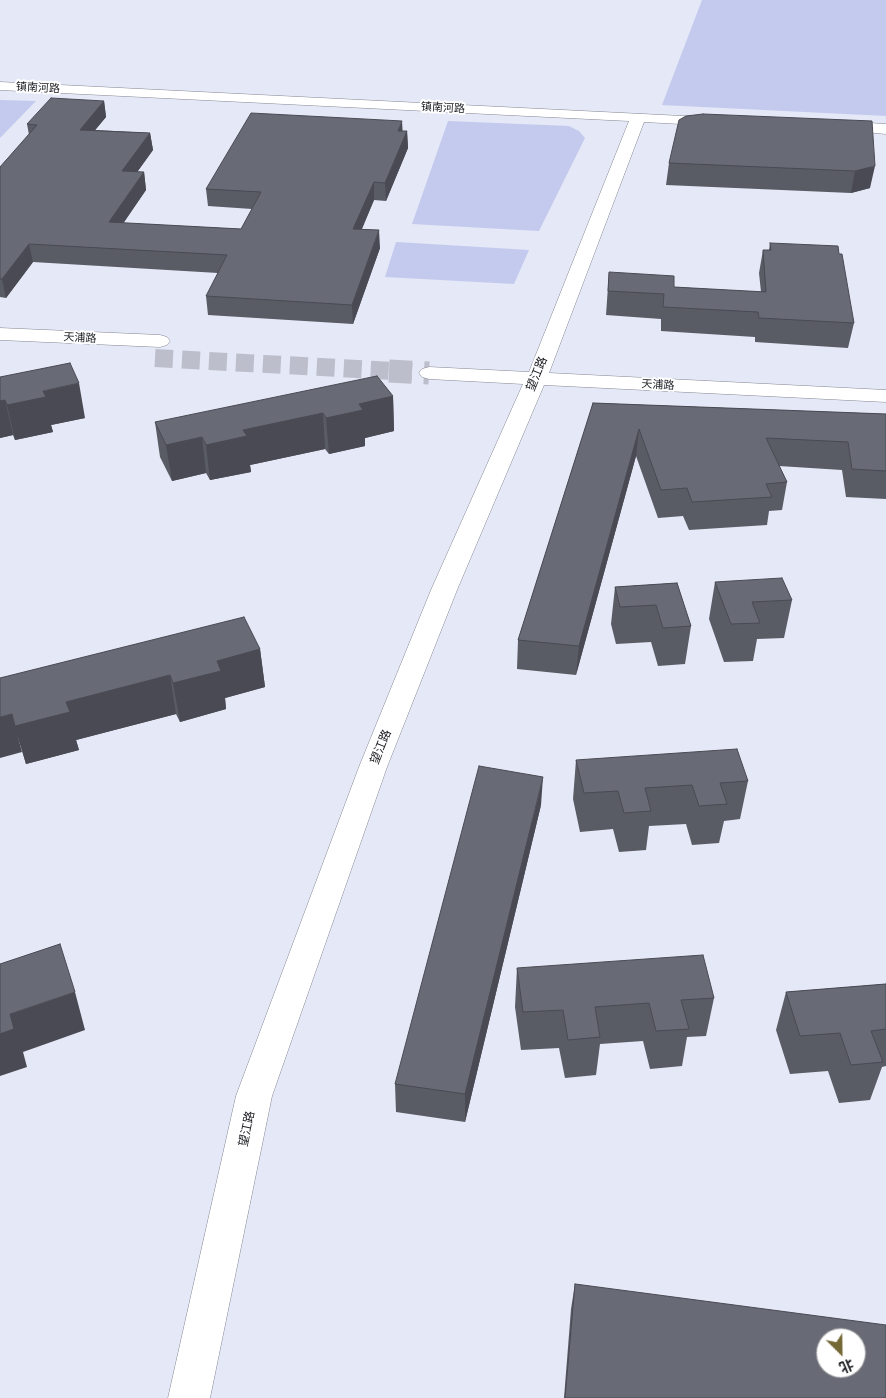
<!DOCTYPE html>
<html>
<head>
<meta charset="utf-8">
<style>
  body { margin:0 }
  #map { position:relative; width:886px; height:1398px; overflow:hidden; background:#e5e8f6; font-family:"Roboto Serif","Noto Sans SC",serif }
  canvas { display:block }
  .north { position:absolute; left:816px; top:1328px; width:50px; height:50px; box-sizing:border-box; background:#fff; border:1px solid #a3a4a6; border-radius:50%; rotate:157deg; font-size:14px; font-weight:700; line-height:20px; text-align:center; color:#1a1b20 }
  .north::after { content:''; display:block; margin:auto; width:18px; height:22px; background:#746835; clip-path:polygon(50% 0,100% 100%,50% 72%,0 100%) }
</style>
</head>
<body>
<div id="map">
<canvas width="886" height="1398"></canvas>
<div class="north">北</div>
</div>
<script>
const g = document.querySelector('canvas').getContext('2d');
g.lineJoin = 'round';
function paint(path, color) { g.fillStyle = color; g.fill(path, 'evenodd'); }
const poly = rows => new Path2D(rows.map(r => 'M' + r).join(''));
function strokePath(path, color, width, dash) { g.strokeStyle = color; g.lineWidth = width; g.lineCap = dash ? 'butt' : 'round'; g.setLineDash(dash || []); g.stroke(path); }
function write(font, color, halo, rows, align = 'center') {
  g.font = font + ' "Roboto Serif","Noto Sans SC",serif'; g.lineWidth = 4; g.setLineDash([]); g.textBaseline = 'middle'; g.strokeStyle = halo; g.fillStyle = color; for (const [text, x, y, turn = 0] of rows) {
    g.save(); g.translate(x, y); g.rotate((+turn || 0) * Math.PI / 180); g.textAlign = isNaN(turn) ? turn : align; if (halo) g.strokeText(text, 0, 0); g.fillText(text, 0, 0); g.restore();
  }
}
paint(poly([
  [702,0,886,0,886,116,662,105],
  [0,100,36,101,0,138],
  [448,121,569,126,579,131,585,138,539,231,412,224],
  [396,242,397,242,529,250,514,284,385,277]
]), '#c3caee');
strokePath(poly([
  [155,358,412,372]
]), '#bcbfcb', 18, [18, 9]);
strokePath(poly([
  [389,371,429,373]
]), '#bcbfcb', 23, [23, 12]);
const secondary = poly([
  [0,82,723,118,726,121,718,126,644,122,549,373,886,390,886,402,544,385,457,590,387,767,272,1096,210,1398,168,1398,236,1096,359,767,431,590,523,384,429,379,422,377,419,373,422,369,429,367,529,372,629,121,0,90,0,82],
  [836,121,886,124,886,134,831,129,828,126,836,121],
  [0,328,160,335,167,337,170,341,167,345,160,347,0,340,0,328]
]);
strokePath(secondary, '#848793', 1);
paint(secondary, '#fff');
paint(poly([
  [104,101,106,117,95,130,150,133,153,150,137,172,144,172,146,190,123,223,241,229,252,209,208,206,206,189,403,131,407,131,408,148,386,201,374,200,362,229,380,248,353,324,208,315,206,296,218,273,33,262,6,298,0,297,0,167,29,135,27,124],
  [872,121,870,188,851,193,666,185,669,163],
  [770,243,854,323,848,348,755,342,755,337,661,331,661,319,606,315,609,272,674,287,761,292,759,273,763,250,769,250],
  [0,377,85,418,51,425,53,432,15,440,13,435,0,438],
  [393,396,394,431,365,438,365,446,329,454,325,449,250,465,251,472,210,480,206,473,172,481,160,457,155,422],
  [593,403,886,414,886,499,846,497,842,470,779,466,787,482,782,510,769,511,767,525,689,530,683,516,658,518,636,456,576,675,517,669,518,640],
  [715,582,792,600,784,638,757,639,753,661,724,662,709,619],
  [677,583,691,626,685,664,658,666,651,642,616,644,611,624,615,587],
  [260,649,265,687,225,698,226,709,180,722,176,714,76,740,79,750,26,764,0,678],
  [576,760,748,781,740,819,724,821,719,843,692,845,686,824,649,826,646,850,619,852,613,829,580,832,573,799],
  [541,805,465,1122,396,1112,395,1084],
  [517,968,714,998,706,1036,687,1037,682,1066,650,1069,643,1041,600,1044,596,1075,565,1078,559,1048,521,1050,515,1007],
  [886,984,886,1066,882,1067,870,1100,839,1103,828,1071,790,1074,776,1030,786,992],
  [575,1284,886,1398,564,1398,571,1309]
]), '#595b65');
paint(poly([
  [104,101,106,117,82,146,80,130],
  [402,121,403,138,398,131],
  [407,131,408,148,386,201,385,183],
  [150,133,153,150,125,189,122,171],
  [875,166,870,188,851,193,855,171],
  [144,172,146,190,112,240,109,222],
  [374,182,374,200,354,247,353,229],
  [379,230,380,248,353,324,352,305],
  [29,244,33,262,6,298,2,279],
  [79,383,85,418,51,425,53,432,15,440,7,405,43,391],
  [393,396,394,431,365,438,365,446,329,454,326,418,359,404],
  [5,400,13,435,0,438,0,401],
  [323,413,325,449,250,465,251,472,210,480,206,445,243,430],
  [639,429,636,456,576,675,579,646],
  [202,437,206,473,172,481,166,445],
  [260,649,265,687,225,698,226,709,180,722,173,683,217,661],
  [170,675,176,714,76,740,79,750,26,764,15,726,66,702],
  [12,714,22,752,0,758,0,717],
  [543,777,541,805,465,1122,465,1094],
  [75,992,85,1030,23,1052,27,1067,0,1076,0,1034,10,1014]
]), '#494a53');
const building = poly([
  [51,98,104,101,80,130,150,133,122,171,144,172,109,222,241,229,261,192,206,189,251,113,402,121,398,131,407,131,385,183,374,182,353,229,379,230,352,305,206,296,227,255,29,244,2,279,0,279,0,167,37,125,27,124,51,98],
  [703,114,872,121,875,166,855,171,669,163,679,120,686,116,703,114],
  [770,243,838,246,839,254,842,254,854,323,759,318,758,312,663,307,664,294,608,291,609,272,674,276,674,287,766,292,763,250,771,250,770,243],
  [70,363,79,383,43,391,46,397,7,405,5,400,0,401,0,377,70,363],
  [377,376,393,396,359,404,363,410,326,418,323,413,243,430,247,436,206,445,202,437,166,445,155,422,377,376],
  [593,403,886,414,886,471,852,469,848,442,766,438,787,482,766,484,772,497,692,502,687,488,661,490,639,429,579,646,518,640,593,403],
  [782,578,792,600,752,602,760,623,731,624,715,582,782,578],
  [677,583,691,626,663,628,656,605,620,607,615,587,677,583],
  [244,617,260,649,217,661,221,671,173,683,170,675,66,702,70,712,15,726,12,714,0,717,0,678,244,617],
  [737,749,748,781,720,783,727,804,699,806,692,785,645,788,651,811,624,813,618,791,584,793,576,760,737,749],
  [479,766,543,777,465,1094,395,1084,479,766],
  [60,944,75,992,10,1014,14,1029,0,1034,0,964,60,944],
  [703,955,714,998,681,1000,689,1029,656,1031,649,1003,595,1007,600,1037,568,1040,563,1010,523,1012,517,968,703,955],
  [886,984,886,1029,871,1031,883,1062,851,1065,840,1033,800,1036,786,992,886,984],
  [575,1284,886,1325,886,1398,565,1398,575,1284],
  [826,1338,856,1338,856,1368,826,1368,826,1338]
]);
paint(building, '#686a76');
strokePath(building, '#494a53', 1);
write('11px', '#1a1b20', '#fff', [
  ["镇南河路",38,88,3],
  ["镇南河路",443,108,3],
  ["天浦路",80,338,3],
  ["天浦路",658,385,3]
]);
write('12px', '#1a1b20', '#fff', [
  ["望江路",537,374,-68],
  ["望江路",381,747,-68],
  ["望江路",247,1129,-78]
]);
</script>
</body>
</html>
